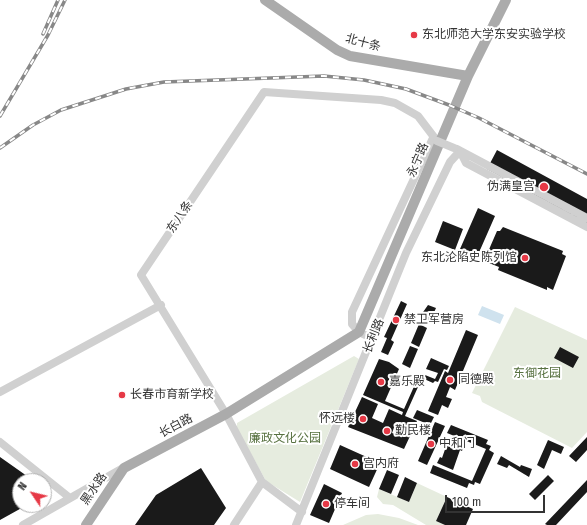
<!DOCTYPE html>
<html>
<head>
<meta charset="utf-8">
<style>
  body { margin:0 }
  #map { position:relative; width:587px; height:525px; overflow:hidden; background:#fff; font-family:"Fira Sans Condensed",sans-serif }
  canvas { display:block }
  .north { position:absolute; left:12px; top:473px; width:40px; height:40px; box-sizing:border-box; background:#fff; border:1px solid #adadad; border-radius:50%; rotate:305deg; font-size:11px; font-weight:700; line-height:16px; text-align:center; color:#333 }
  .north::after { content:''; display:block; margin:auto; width:14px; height:18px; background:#e63946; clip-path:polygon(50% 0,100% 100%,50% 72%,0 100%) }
  .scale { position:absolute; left:445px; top:495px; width:100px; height:18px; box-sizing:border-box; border:2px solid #333; border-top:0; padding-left:5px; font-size:12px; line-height:14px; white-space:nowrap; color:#333; -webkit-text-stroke:3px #fff; paint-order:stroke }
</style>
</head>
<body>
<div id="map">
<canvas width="587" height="525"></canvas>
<div class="north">N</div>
<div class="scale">100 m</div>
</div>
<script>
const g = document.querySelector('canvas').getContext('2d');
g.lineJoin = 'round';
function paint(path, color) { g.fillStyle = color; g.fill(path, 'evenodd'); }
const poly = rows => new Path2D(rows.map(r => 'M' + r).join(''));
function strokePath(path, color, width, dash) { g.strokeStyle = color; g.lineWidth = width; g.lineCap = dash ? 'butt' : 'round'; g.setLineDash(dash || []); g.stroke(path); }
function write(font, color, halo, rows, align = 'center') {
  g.font = font + ' "Fira Sans Condensed","Noto Sans SC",sans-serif'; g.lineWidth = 4; g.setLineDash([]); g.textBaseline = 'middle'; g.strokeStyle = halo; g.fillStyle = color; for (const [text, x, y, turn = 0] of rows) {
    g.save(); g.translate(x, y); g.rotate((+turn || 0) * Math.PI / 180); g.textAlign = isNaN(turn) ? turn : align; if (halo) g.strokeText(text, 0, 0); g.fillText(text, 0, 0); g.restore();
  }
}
paint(poly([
  [515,307,587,340,587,432,572,448,482,402,480,396,472,393],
  [354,356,359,359,300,502,266,481,237,428,237,423],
  [417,483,447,497,436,521,445,525,426,525,393,505,383,504,377,497,379,489,409,502],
  [378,514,399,518,418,525,343,525,366,515]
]), '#e6ecdf');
paint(poly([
  [482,306,504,315,500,324,478,315]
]), '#cfe2ee');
paint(poly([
  [497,150,587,199,587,223,487,169],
  [478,208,495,216,477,257,460,249],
  [443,221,463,229,455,250,435,242],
  [503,227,563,251,562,254,566,256,553,290,547,287,547,290,498,270,499,267,484,261,497,231,500,231],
  [401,301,407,304,391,340,394,342,388,355,381,352,387,338,384,337],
  [428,305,436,308,429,324,421,321,423,316,421,315],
  [419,324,427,328,419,347,411,343],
  [466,330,478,335,455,390,450,387,446,397,452,399,448,408,442,405,438,415,428,411,445,371,448,373],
  [410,346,418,349,410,368,402,364],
  [560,347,579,357,573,368,554,358],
  [431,358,449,366,447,370,444,369,438,382,435,381,433,383,422,378,405,416,417,421,404,449,348,427,362,397,378,404,372,418,383,423,389,409,402,415,403,412,363,395,379,359,389,362,399,369,385,401,404,409,420,373,435,379,438,373,426,369],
  [395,425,403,428,400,436,392,433],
  [417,410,434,417,430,425,413,418],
  [435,422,445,426,427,465,418,461],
  [451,425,488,440,486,444,491,446,489,450,494,453,480,484,475,482,474,485,469,483,467,488,430,473,433,465,472,481,486,449,447,433],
  [587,437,587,450,576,462,569,456],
  [449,438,464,445,462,451,460,450,453,470,437,463,440,457,442,458],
  [548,440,564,447,561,454,552,450,544,469,537,465],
  [340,445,380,463,369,487,330,469],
  [501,456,520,467,521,465,532,469,529,477,509,465,507,468,497,464],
  [0,457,34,481,20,481,20,505,27,505,0,520],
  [201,468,226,508,214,525,135,525,156,495],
  [387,470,399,475,391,494,379,489],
  [548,475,554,481,535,500,529,494],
  [405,477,417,483,409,502,397,497],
  [587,480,587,492,556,525,547,525,545,524],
  [324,484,342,493,329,523,310,515],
  [447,497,473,509,466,525,445,525,436,521]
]), '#1a1a1a');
strokePath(poly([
  [457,149,587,218],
  [460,151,466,163,587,227],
  [373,339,359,332,352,324,352,312,433,138],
  [0,392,161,305],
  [0,442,70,498],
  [302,512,262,482,226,414,141,275,264,92,381,100,395,103,418,116,437,141],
  [23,525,123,468],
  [234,525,262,482],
  [296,525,406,253,450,162,460,151]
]), '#d0d0d0', 8);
strokePath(poly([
  [265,0,337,50,350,56,468,76],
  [86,525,124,468,226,414,359,332,468,76,506,0]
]), '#ababab', 10);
const rail = poly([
  [43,34,58,0],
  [0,116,48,35,65,0],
  [0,148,33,125,61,110,126,89,164,82,324,76,364,80,406,89,449,105,479,118,587,174]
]);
strokePath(rail, '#888', 3.5);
strokePath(rail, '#fff', 2, [6]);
strokePath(poly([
  [437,141,454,148]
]), '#d0d0d0', 8);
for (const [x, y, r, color] of [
  [414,35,4,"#e63946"],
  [544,187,5,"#e63946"],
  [525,258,4,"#e63946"],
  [396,320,4,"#e63946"],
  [450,380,4,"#e63946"],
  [381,382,4,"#e63946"],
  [122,395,4,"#e63946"],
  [363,419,4,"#e63946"],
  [387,431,4,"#e63946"],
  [431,444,4,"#e63946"],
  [355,464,4,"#e63946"],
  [326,504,4,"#e63946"]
]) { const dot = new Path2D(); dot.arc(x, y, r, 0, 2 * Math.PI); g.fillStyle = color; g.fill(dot); strokePath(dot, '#fff', 1.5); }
write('12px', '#333', '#fff', [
  ["东北师范大学东安实验学校",422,35],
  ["伪满皇宫",535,187,"right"],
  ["东北沦陷史陈列馆",517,258,"right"],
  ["禁卫军营房",404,320],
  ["同德殿",458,380],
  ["嘉乐殿",389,382],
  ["长春市育新学校",130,395],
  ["怀远楼",355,419,"right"],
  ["勤民楼",395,431],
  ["中和门",439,444],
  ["宫内府",363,464],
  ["停车间",334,504]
], 'left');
write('12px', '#333', '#fff', [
  ["北十条",363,43,15],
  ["永宁路",418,160,-67],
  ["东八条",180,217,-56],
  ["长利路",374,336,-68],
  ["长白路",176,426,-28],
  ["黑水路",94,489,-56]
]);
write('12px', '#56703f', '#fff', [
  ["东御花园",537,374],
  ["廉政文化公园",285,439]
]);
</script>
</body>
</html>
